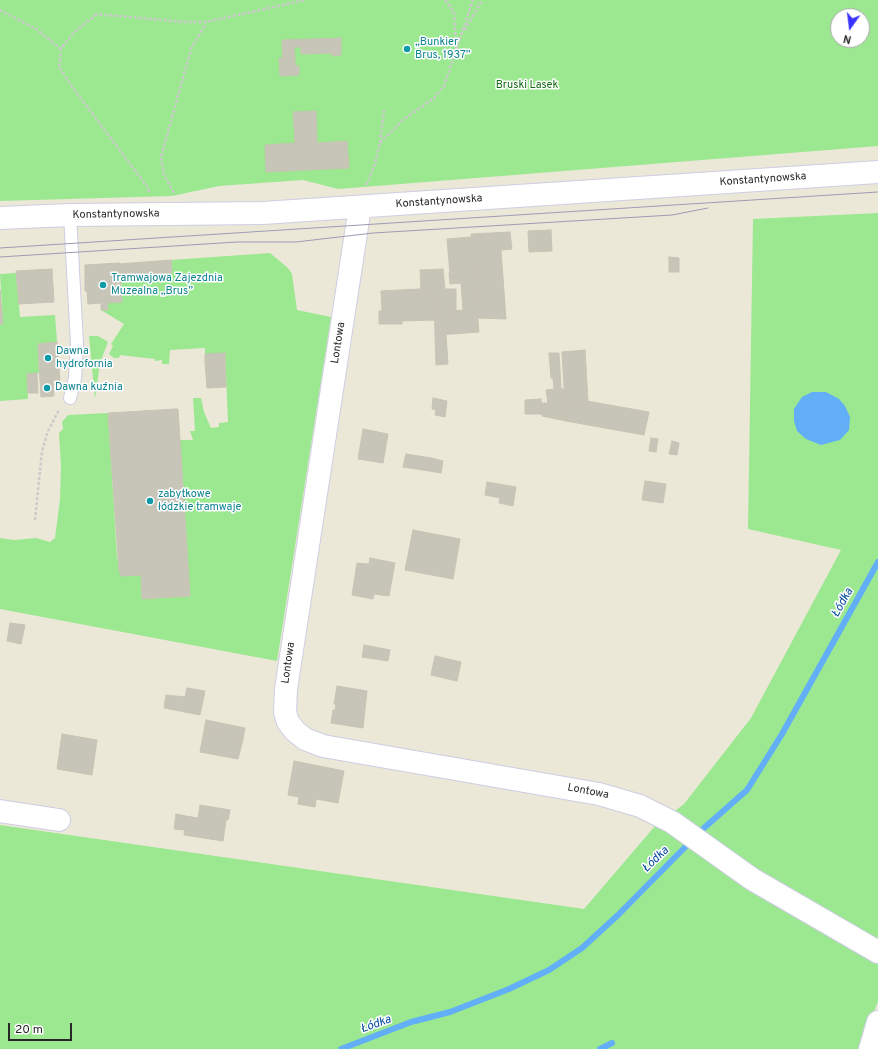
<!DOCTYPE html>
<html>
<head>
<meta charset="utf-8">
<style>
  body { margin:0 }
  #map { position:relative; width:878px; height:1049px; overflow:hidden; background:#ece8d8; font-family:Overpass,sans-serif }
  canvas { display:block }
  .north { position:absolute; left:830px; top:8px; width:40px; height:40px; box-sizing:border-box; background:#fff; border:1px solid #a9a9a9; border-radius:50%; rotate:194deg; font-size:11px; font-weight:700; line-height:16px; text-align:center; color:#282828 }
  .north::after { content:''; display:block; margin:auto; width:14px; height:18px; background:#3932ff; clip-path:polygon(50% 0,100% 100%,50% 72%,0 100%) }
  .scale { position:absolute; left:8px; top:1023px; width:64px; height:18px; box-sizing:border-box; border:2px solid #282828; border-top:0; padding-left:5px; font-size:12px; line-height:14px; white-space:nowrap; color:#282828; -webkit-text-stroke:3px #fff; paint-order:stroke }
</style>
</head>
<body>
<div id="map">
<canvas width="878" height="1049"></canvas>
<div class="north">N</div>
<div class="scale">20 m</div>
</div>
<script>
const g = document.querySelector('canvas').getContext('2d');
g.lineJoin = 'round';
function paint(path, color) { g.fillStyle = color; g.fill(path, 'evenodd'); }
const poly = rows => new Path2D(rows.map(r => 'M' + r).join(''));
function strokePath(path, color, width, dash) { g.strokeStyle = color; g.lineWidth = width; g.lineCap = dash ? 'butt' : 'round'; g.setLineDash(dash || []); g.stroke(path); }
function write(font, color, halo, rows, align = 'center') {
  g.font = font + ' Overpass,sans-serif'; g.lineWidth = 3; g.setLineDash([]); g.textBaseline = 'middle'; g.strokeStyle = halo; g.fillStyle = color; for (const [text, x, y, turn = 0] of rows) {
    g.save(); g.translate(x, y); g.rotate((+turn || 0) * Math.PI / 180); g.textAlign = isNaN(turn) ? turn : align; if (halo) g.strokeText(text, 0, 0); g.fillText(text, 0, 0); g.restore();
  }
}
paint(poly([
  [0,0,878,0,878,146,338,189,303,180,219,186,172,196,0,201],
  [838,16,862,16,862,40,838,40],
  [878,213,878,1001,860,1049,0,1049,0,825,584,909,655,826,684,804,751,718,841,550,748,529,753,219],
  [270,253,288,268,292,274,297,310,331,317,277,661,0,609,0,538,14,540,36,538,50,542,55,538,60,499,61,466,59,433,63,429,62,422,68,415,108,413,117,556,121,576,141,575,142,599,190,596,180,440,193,440,190,431,195,431,193,398,201,398,204,412,211,428,219,427,219,423,228,422,225,354,205,354,205,348,170,350,169,364,162,364,162,360,155,361,155,359,120,355,119,358,114,358,109,354,113,346,111,344,124,324,101,310,108,310,107,303,122,302,121,276,172,273,171,260],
  [16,273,20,317,55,315,57,342,38,344,39,373,27,374,28,399,0,401,0,324,3,324,0,274],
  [89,336,98,336,108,342,100,363,95,399]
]), '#9be890');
paint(poly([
  [812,392,826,392,839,399,845,406,850,417,849,430,840,440,821,445,806,439,797,431,794,421,794,409,802,397]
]), '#62aff8');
strokePath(poly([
  [341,1049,411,1022,450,1012,509,989,549,970,582,948,618,915,704,828,747,790,782,734,878,562],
  [600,1049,612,1043]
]), '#62aff8', 6);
const building = poly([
  [341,38,341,55,332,56,332,53,301,54,301,47,294,47,295,57,283,58,282,40,341,38],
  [295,57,295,66,299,66,299,75,280,76,279,58,295,57],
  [316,111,317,143,347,141,349,168,266,172,265,145,295,143,293,112,316,111],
  [551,230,552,251,529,252,528,231,551,230],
  [510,232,512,249,501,250,506,319,478,318,471,234,510,232],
  [471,237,474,272,450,274,447,239,471,237],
  [669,257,679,258,679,272,669,272,669,257],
  [171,260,172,273,121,276,119,264,171,260],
  [119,263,122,302,107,303,108,310,101,310,101,303,88,304,87,291,85,291,85,265,119,263],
  [52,269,54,302,19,304,16,271,52,269],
  [443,269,445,289,456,289,456,311,451,311,452,334,435,335,434,290,421,290,420,270,443,269],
  [474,272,479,332,452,334,451,311,463,310,461,283,450,284,449,273,474,272],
  [420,289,434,290,435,320,402,321,402,324,379,324,379,311,382,311,381,291,420,289],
  [0,290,3,324,0,324,0,290],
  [435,335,446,335,448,364,436,365,435,335],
  [57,342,60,380,40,381,38,344,57,342],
  [585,350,588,401,581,400,581,405,565,402,562,352,585,350],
  [225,353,225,362,205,362,205,354,225,353],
  [549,353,559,353,561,389,564,389,566,421,542,416,541,403,548,403,546,390,554,389,553,378,551,378,549,353],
  [205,362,225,362,226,387,207,388,205,362],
  [37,373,38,393,28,393,27,374,37,373],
  [53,380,54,396,41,397,40,381,53,380],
  [433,398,447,401,445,417,435,415,436,410,432,409,433,398],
  [541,399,542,414,525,414,525,400,541,399],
  [581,400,649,412,644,435,566,421,565,402,581,405,581,400],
  [176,409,178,409,190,596,142,599,141,575,121,576,119,570,108,413,176,409],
  [363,429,388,434,383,463,358,459,363,429],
  [651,438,658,439,656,452,649,451,651,438],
  [672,441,679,443,677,455,669,454,672,441],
  [406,454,431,458,429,471,403,467,406,454],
  [431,458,443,461,441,473,429,471,431,458],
  [645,481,666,484,663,503,642,500,645,481],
  [487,482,516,487,513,506,499,503,500,498,485,495,487,482],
  [413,530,460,539,453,579,405,570,413,530],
  [370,558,395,563,389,596,374,594,373,599,352,595,357,563,369,564,370,558],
  [10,623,25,625,21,644,7,641,10,623],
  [364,645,390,650,388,661,362,657,364,645],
  [435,656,461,662,457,681,431,675,435,656],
  [337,686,367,691,363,728,331,723,333,710,335,710,336,705,334,704,337,686],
  [187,688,205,691,200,715,164,708,166,695,185,697,187,688],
  [206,720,245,728,243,739,204,731,206,720],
  [204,731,243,739,238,759,200,752,204,731],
  [62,734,97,740,92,775,57,769,62,734],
  [294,761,344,771,338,803,316,799,315,807,298,804,299,797,288,795,294,761],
  [200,805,230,810,228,820,226,820,223,841,184,835,186,816,198,818,200,805],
  [176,814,186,816,184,830,174,829,176,814]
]);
paint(building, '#c7c4b8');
strokePath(building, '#c7c4b2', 1);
const service = poly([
  [70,398,75,378,77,344,70,215]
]);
const minor = poly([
  [360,207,286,689,285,712,288,722,295,731,305,739,323,746,599,794,640,806,672,822,752,879,878,952],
  [0,811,59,820],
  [870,1049,878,1022]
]);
const secondary = poly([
  [0,218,70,215,263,213,878,172]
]);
strokePath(service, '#cecde3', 14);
strokePath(minor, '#cecde3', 24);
strokePath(secondary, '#cecde3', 24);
strokePath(poly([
  [445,0,454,12,456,49],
  [0,10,36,29,61,49],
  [465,30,482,0],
  [380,143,403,120,434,98,444,86,473,0],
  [366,185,374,167,380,143,384,110],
  [149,192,148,188,73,88,59,67,61,49,74,32,97,14,183,22,206,22,305,0],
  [174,193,164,175,161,157,191,49,206,23],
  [35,520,42,451,48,431,59,410]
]), '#cbcbcb', 2.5, [3, 2]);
strokePath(service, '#fff', 12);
strokePath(minor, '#fff', 22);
strokePath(secondary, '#fff', 22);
strokePath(poly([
  [0,248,878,192],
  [0,257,237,242,296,242,373,233,672,215,708,208]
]), '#9d9bb4', 1);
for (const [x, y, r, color] of [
  [407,49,4,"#0f9aa8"],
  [103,285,4,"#0f9aa8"],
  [48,358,4,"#0f9aa8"],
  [47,388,4,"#0f9aa8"],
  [150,501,4,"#0f9aa8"]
]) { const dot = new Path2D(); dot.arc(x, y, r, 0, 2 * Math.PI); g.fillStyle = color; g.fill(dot); strokePath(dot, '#fff', 1.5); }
write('11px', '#0d838f', '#fff', [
  ["„Bunkier",415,43],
  ["Brus, 1937”",415,56],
  ["Tramwajowa Zajezdnia",111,279],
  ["Muzealna „Brus”",111,292],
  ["Dawna",56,352],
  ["hydrofornia",56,365],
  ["Dawna kuźnia",55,388],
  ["zabytkowe",158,495],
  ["łódzkie tramwaje",158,508]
], 'left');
write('11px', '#146a14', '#fff', [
  ["Bruski Lasek",527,86]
]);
write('11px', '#282828', '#fff', [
  ["Konstantynowska",763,180,-4],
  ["Konstantynowska",439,202,-4],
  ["Konstantynowska",116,215,-1],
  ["Lontowa",339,343,-81],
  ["Lontowa",289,663,-82],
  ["Lontowa",588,792,11]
]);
write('italic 12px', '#0349a1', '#fff', [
  ["Łódka",843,603,-61],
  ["Łódka",656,860,-44],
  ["Łódka",376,1025,-20]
]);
</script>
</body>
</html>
